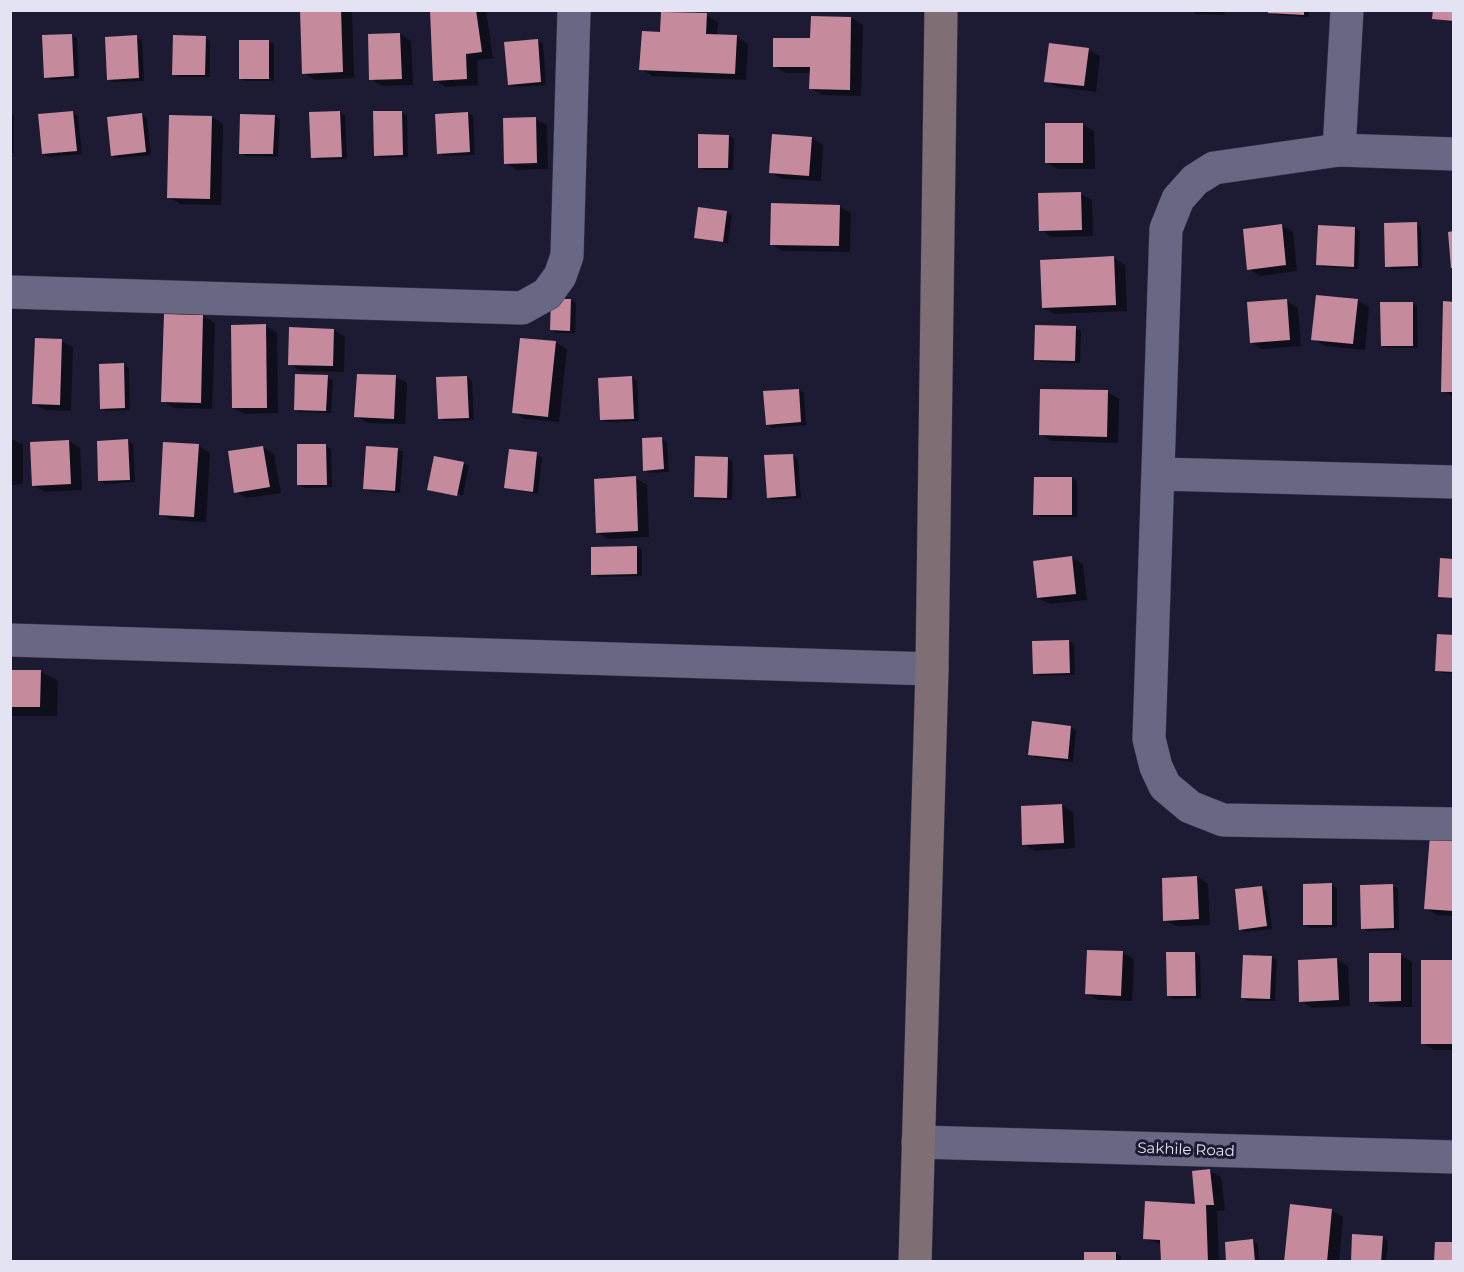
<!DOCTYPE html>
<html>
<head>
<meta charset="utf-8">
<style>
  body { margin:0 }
  #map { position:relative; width:1464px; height:1272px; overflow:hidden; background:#1d1b33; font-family:Montserrat,sans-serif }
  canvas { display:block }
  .frame { position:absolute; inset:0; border:12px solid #e3e3f4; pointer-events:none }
</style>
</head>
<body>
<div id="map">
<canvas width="1464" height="1272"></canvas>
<div class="frame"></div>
</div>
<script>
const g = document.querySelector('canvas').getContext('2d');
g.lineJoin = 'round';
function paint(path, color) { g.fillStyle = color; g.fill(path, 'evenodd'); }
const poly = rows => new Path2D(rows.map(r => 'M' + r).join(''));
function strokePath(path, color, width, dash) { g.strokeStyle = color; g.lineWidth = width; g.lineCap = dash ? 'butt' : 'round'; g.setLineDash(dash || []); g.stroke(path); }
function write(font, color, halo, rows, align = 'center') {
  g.font = font + ' Montserrat,sans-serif'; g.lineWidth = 6; g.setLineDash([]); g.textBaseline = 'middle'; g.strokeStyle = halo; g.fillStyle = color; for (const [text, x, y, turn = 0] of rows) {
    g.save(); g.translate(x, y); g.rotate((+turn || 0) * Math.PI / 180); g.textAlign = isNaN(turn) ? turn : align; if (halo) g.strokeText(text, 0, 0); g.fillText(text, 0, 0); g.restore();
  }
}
paint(poly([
  [302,10,352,10,354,78,315,80,304,73],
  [432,10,486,10,493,58,477,60,478,85,446,87,434,80],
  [1191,10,1225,10,1224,15,1196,14],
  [1269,10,1309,10,1309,17,1275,15],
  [1454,10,1454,22,1434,18],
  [706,15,718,22,717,36,737,37,748,44,746,80,652,76,641,69,662,33],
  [812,18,851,18,863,25,861,96,822,95,811,88,811,73,786,73,774,66,812,39],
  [400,34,411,41,413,85,382,86,371,79],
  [72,35,77,38,79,78,51,80,46,77],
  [136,37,142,40,144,81,114,82,108,79],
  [205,38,210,41,210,77,179,77,174,74],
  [537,40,543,44,546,85,515,87,509,84],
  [268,41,274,44,274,81,246,81,240,78],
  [1088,50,1100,56,1096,92,1058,87,1046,81],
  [340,112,345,115,347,159,318,160,313,157],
  [401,112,407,116,408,157,381,158,375,155],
  [10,113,14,115,14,153,10,153],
  [73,113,78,116,82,154,49,157,43,154],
  [467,113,473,116,475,155,444,156,438,153],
  [142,115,147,118,151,155,117,158,112,155],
  [274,116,280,119,278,157,246,156,241,153],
  [212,117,223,124,221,205,180,204,169,197],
  [535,119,547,125,548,169,517,170,506,163],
  [1083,125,1094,131,1095,169,1058,169,1046,162],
  [729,136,734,139,733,170,705,170,699,167],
  [812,138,823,145,821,181,782,179,770,172],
  [1080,194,1092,200,1093,236,1052,237,1041,230],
  [840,207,851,213,850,252,783,251,771,244],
  [726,212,732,215,728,244,696,237],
  [1416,224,1421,227,1422,268,1392,269,1387,266],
  [1282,225,1293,232,1297,271,1260,276,1249,269],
  [1354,228,1360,231,1358,269,1323,267,1318,264],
  [1114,258,1125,265,1127,311,1055,314,1043,308],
  [571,300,576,303,575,333,557,333,552,330],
  [1357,300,1369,307,1365,350,1325,346,1313,339],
  [1287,301,1298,308,1301,346,1262,349,1251,342],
  [1412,303,1417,306,1418,348,1387,348,1382,345],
  [1454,303,1454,397,1443,391],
  [165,315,203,316,215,323,212,409,174,408,163,401],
  [266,326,277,333,278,413,245,414,233,408],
  [1076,328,1081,331,1080,363,1041,362,1035,359],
  [334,330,345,337,344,372,301,371,289,364],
  [61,341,73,347,71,411,45,410,34,404],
  [555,342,567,349,559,422,525,419,514,412],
  [124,365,129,368,130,410,107,411,101,408],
  [328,377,333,380,331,413,300,412,295,409],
  [396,377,407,383,405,424,368,423,356,416],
  [467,377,472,381,474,420,445,421,440,418],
  [632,378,637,381,639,421,606,422,601,419],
  [798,390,804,393,806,425,772,428,767,424],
  [1108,392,1119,399,1118,443,1052,441,1040,434],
  [10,438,23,445,23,484,10,485],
  [662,439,667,442,669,472,650,473,645,470],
  [69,441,80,448,82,490,45,492,33,485],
  [128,441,133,444,135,482,105,484,100,480],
  [199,446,210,453,206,522,172,520,160,514],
  [326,446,331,449,332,487,304,488,299,485],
  [263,447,274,454,281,493,247,498,236,492],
  [397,449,403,452,400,493,370,491,364,488],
  [510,451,542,457,538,494,506,488],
  [793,456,798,459,801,498,773,500,768,497],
  [728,458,733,462,732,500,700,499,695,496],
  [463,463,469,466,463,495,433,489],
  [635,478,647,485,649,537,609,539,597,532],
  [1072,478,1077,481,1077,517,1040,517,1035,514],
  [636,547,642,550,642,576,598,577,593,574],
  [1071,557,1083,564,1087,600,1050,604,1038,598],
  [1454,636,1454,674,1442,673,1437,670],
  [1069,641,1074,644,1075,675,1040,676,1035,673],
  [10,671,40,671,58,681,57,716,10,716],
  [1071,727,1076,730,1073,762,1035,757,1029,754],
  [1062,805,1073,812,1075,848,1035,851,1024,844],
  [1454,838,1454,916,1437,915,1425,908],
  [1197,877,1208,884,1210,925,1176,926,1165,920],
  [1305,885,1332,885,1337,888,1337,927,1310,928,1305,925],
  [1393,886,1398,889,1399,930,1368,931,1363,928],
  [1262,888,1267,891,1272,929,1246,932,1240,929],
  [1122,952,1134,959,1132,1001,1098,1000,1087,993],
  [1195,953,1200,956,1201,998,1173,999,1168,995],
  [1401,955,1412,962,1412,1007,1382,1007,1371,1001],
  [1271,957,1277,960,1275,1001,1248,1001,1243,998],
  [1337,959,1348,966,1350,1006,1312,1008,1301,1001],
  [1454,962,1454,1050,1434,1050,1423,1043],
  [1210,1171,1221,1177,1225,1210,1217,1211,1219,1262,1162,1262,1162,1245,1144,1238,1197,1205],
  [1331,1210,1343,1217,1339,1262,1286,1262],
  [1382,1237,1388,1241,1386,1262,1352,1262],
  [1252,1240,1258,1244,1259,1262,1228,1262],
  [1115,1253,1121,1256,1121,1262,1086,1262]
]), '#0007');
paint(poly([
  [300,10,341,10,343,72,302,74],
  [430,10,476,10,482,52,466,54,467,79,433,81],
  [1268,10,1304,10,1304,15,1268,13],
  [1433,10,1454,10,1454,21,1432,19],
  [661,12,707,13,706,34,737,35,735,74,639,70,642,31,660,32],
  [811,16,851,17,850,90,809,89,810,67,773,67,773,38,810,38],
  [400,33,402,79,369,80,368,34],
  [72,34,74,76,44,78,42,35],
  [137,35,139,78,107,80,105,37],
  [173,35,206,36,205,75,172,75],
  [538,39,541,82,508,85,504,42],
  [239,40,269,40,269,79,239,79],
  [1049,43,1089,48,1084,86,1044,82],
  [73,111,77,151,42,154,38,114],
  [340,111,342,157,311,158,309,112],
  [373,111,402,111,403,155,374,156],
  [468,112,470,152,437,154,435,114],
  [142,113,146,152,111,156,107,117],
  [240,114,275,115,273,154,239,154],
  [169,115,212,116,210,199,167,198],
  [536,117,537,163,504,164,503,118],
  [1045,123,1083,123,1083,163,1045,163],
  [698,134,729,135,728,168,698,168],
  [772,134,812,137,809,176,769,173],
  [1081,192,1082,230,1039,231,1038,193],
  [771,203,840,205,839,246,770,245],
  [698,207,727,211,723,242,694,238],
  [1417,222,1418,266,1385,267,1384,223],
  [1282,224,1286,265,1247,270,1243,229],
  [1318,225,1355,227,1354,267,1316,265],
  [1454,231,1454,268,1451,268,1448,232],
  [1114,256,1116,305,1042,308,1040,260],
  [1316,295,1358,299,1353,344,1311,340],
  [551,299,571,299,570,331,550,330],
  [1287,299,1290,340,1250,343,1247,302],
  [1443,301,1454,302,1454,392,1441,392],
  [1380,302,1413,302,1413,346,1381,346],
  [164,314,203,315,201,403,161,402],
  [266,324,267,408,232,408,231,325],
  [1035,325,1076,326,1075,361,1034,360],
  [289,327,334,329,333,366,288,365],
  [35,338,62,339,60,405,32,404],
  [520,338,556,341,548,417,512,413],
  [124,363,125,408,100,409,99,364],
  [295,374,328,375,326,411,294,410],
  [357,374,396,375,394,419,354,417],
  [467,376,469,418,438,419,436,377],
  [632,376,634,419,600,420,598,378],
  [799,389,801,422,766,425,763,391],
  [1040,389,1108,390,1107,437,1039,435],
  [662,437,664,469,643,471,642,438],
  [128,439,130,480,98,481,97,441],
  [69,440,71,484,32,486,30,442],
  [163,442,199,444,194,517,159,515],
  [297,444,326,444,327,485,297,485],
  [263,446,270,487,234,493,228,451],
  [366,446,398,448,395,491,363,489],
  [509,449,537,452,533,492,504,488],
  [793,454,796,496,767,498,764,455],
  [434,456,464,462,457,496,427,490],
  [695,456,728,457,727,498,694,497],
  [636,476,638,531,596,533,594,479],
  [1034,477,1072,477,1072,515,1033,515],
  [637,546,637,574,591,575,591,547],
  [1072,556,1076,594,1037,598,1033,561],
  [1440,558,1454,559,1454,598,1438,597],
  [1437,634,1454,635,1454,672,1435,671],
  [1069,640,1070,673,1033,674,1032,641],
  [10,670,41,670,40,707,10,707],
  [1032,721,1071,726,1068,759,1028,755],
  [1062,804,1064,843,1022,845,1021,806],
  [1430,835,1454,837,1454,911,1424,909],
  [1197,876,1199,919,1163,921,1162,878],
  [1332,883,1332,925,1303,925,1303,884],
  [1393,884,1394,928,1361,929,1360,885],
  [1262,886,1267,926,1239,930,1235,889],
  [1087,950,1123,951,1121,996,1085,994],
  [1166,952,1195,952,1196,996,1167,996],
  [1369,953,1401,953,1401,1001,1369,1002],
  [1243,955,1272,956,1270,999,1241,998],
  [1337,958,1339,1000,1299,1002,1298,960],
  [1421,960,1454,960,1454,1044,1421,1044],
  [1210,1169,1214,1205,1206,1205,1208,1262,1161,1262,1160,1240,1143,1239,1145,1201,1195,1204,1192,1171],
  [1290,1204,1332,1209,1327,1262,1284,1262],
  [1352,1234,1383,1236,1381,1262,1351,1262],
  [1253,1239,1255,1262,1226,1262,1225,1242],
  [1435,1242,1454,1242,1454,1262,1434,1262],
  [1084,1252,1116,1252,1116,1262,1084,1262]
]), '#c58b9d');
const street = poly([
  [1339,150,1347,10],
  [1454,154,1339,150,1214,168,1195,180,1178,199,1166,229,1149,739,1156,767,1165,786,1190,807,1223,820,1454,824],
  [10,292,522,308,547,294,560,276,567,256,574,10],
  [1160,474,1454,482],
  [10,640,932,669],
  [918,1142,1454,1157]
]);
const secondary = poly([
  [915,1262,932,669,941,10]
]);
strokePath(street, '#38364a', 34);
strokePath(secondary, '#38364a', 34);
strokePath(street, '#686784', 33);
strokePath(secondary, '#7f6f74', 33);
write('15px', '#e3e3f4', '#1d1b33', [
  ["Sakhile Road",1186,1150,2]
]);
</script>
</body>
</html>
